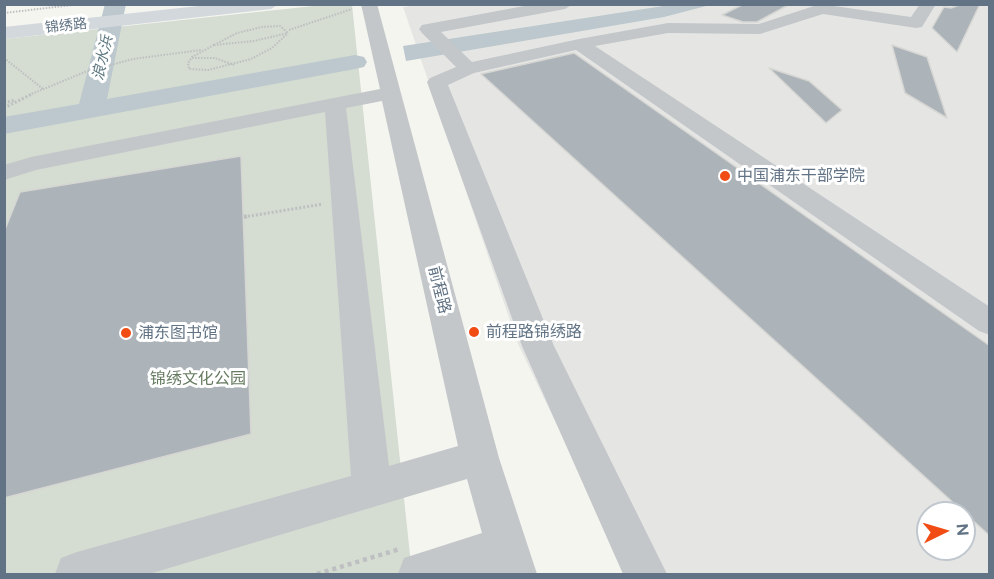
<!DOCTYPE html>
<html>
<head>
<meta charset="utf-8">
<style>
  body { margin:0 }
  #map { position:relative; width:994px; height:579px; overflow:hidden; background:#f5f5f0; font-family:Figtree,sans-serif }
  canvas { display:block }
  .frame { position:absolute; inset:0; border:6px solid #617384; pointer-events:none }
  .north { position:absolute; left:916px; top:501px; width:60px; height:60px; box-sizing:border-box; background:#fff; border:2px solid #c0c7ce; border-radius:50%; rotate:85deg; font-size:16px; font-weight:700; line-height:24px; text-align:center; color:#617384 }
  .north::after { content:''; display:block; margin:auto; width:21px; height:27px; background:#f14c14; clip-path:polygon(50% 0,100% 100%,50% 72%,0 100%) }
</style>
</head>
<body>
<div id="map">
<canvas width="994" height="579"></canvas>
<div class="frame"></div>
<div class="north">N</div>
</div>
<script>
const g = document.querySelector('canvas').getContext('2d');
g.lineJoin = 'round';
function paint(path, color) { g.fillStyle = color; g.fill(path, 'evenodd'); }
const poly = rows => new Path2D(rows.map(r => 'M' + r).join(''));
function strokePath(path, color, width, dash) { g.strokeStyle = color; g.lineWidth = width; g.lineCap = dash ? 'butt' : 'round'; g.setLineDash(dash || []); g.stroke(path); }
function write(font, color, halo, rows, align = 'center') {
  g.font = font + ' Figtree,"Noto Sans SC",sans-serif'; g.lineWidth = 6; g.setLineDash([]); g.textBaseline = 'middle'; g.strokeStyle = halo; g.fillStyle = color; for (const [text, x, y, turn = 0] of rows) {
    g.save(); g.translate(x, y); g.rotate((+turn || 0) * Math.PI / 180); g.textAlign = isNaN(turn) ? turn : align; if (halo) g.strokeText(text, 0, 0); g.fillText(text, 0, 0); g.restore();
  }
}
paint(poly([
  [426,4,989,5,989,574,628,574,518,344,403,7],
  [928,513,964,513,964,549,928,549]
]), '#e5e6e4');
paint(poly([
  [323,5,352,5,412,574,5,574,4,39]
]), '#d5dcd1');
paint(poly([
  [670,5,710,5,664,17,406,61,403,46]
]), '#bcc8cd');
paint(poly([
  [105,4,126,4,107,99,355,55,364,57,367,62,364,67,355,69,4,134,4,117,79,104,105,4]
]), '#bcc8cd');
const building = poly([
  [744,4,790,4,757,22,743,22,722,15,744,4],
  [962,4,980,4,957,52,932,28,944,7,951,8,962,4],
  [892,45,927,57,947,118,905,93,892,45],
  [574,53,990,346,990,536,481,74,574,53],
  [769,68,809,81,842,110,826,123,769,68],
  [241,156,251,434,4,498,4,232,20,192,241,156]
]);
paint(building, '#acb3b9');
strokePath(building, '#d6d6d3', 1.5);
strokePath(poly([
  [4,13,81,4],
  [289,30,352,9],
  [214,45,192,57,188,63,189,69,208,70,251,59,272,48,288,33],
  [214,45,237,33,262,27,280,26,288,33],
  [214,45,254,41,288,33],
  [4,58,43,89],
  [192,58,215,58,234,65],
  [29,95,85,72,133,59,201,50]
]), '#bdbfc1', 2, [1.5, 1.5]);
strokePath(poly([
  [4,103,15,100],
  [4,108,32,94],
  [244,217,323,204]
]), '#bdbfc1', 3, [2, 2]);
strokePath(poly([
  [244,217,248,216]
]), '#bdbfc1', 4, [3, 3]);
strokePath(poly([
  [317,574,400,549]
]), '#bdbfc1', 4.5, [4, 4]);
paint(poly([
  [361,4,377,4,499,458,537,574,493,574,493,573,487,574,398,574,404,558,482,533,467,479,149,574,55,574,61,558,77,552,351,476,325,112,36,170,4,180,4,165,31,157,380,89,361,4],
  [382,101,458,446,389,466,346,108,382,101],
  [535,4,573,4,565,9,441,32,472,62,579,39,668,23,759,24,820,4,911,17,920,4,936,4,922,27,916,28,823,14,760,34,668,33,595,46,990,307,990,335,979,331,576,50,474,73,448,85,554,346,667,574,623,574,522,346,427,82,430,78,456,67,422,33,419,29,422,25,535,4]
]), '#c3c7ca');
paint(poly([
  [217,4,279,4,271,9,4,39,4,27,217,4]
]), '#d2d8dc');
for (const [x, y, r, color] of [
  [725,176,6,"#f14c14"],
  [474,332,6,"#f14c14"],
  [126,333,6,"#f14c14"]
]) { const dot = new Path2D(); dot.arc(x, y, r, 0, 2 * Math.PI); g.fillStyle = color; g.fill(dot); strokePath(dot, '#fff', 2); }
write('14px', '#617384', '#fff', [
  ["锦绣路",66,26,-6]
]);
write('italic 15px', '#5c7781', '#fff', [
  ["浪水浜",103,58,-77]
]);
write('16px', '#617384', '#fff', [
  ["中国浦东干部学院",737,176],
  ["前程路锦绣路",486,332],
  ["浦东图书馆",138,333]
], 'left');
write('16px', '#617384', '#fff', [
  ["前程路",439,290,76]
]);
write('16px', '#657a60', '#fff', [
  ["锦绣文化公园",198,379]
]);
</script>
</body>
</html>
